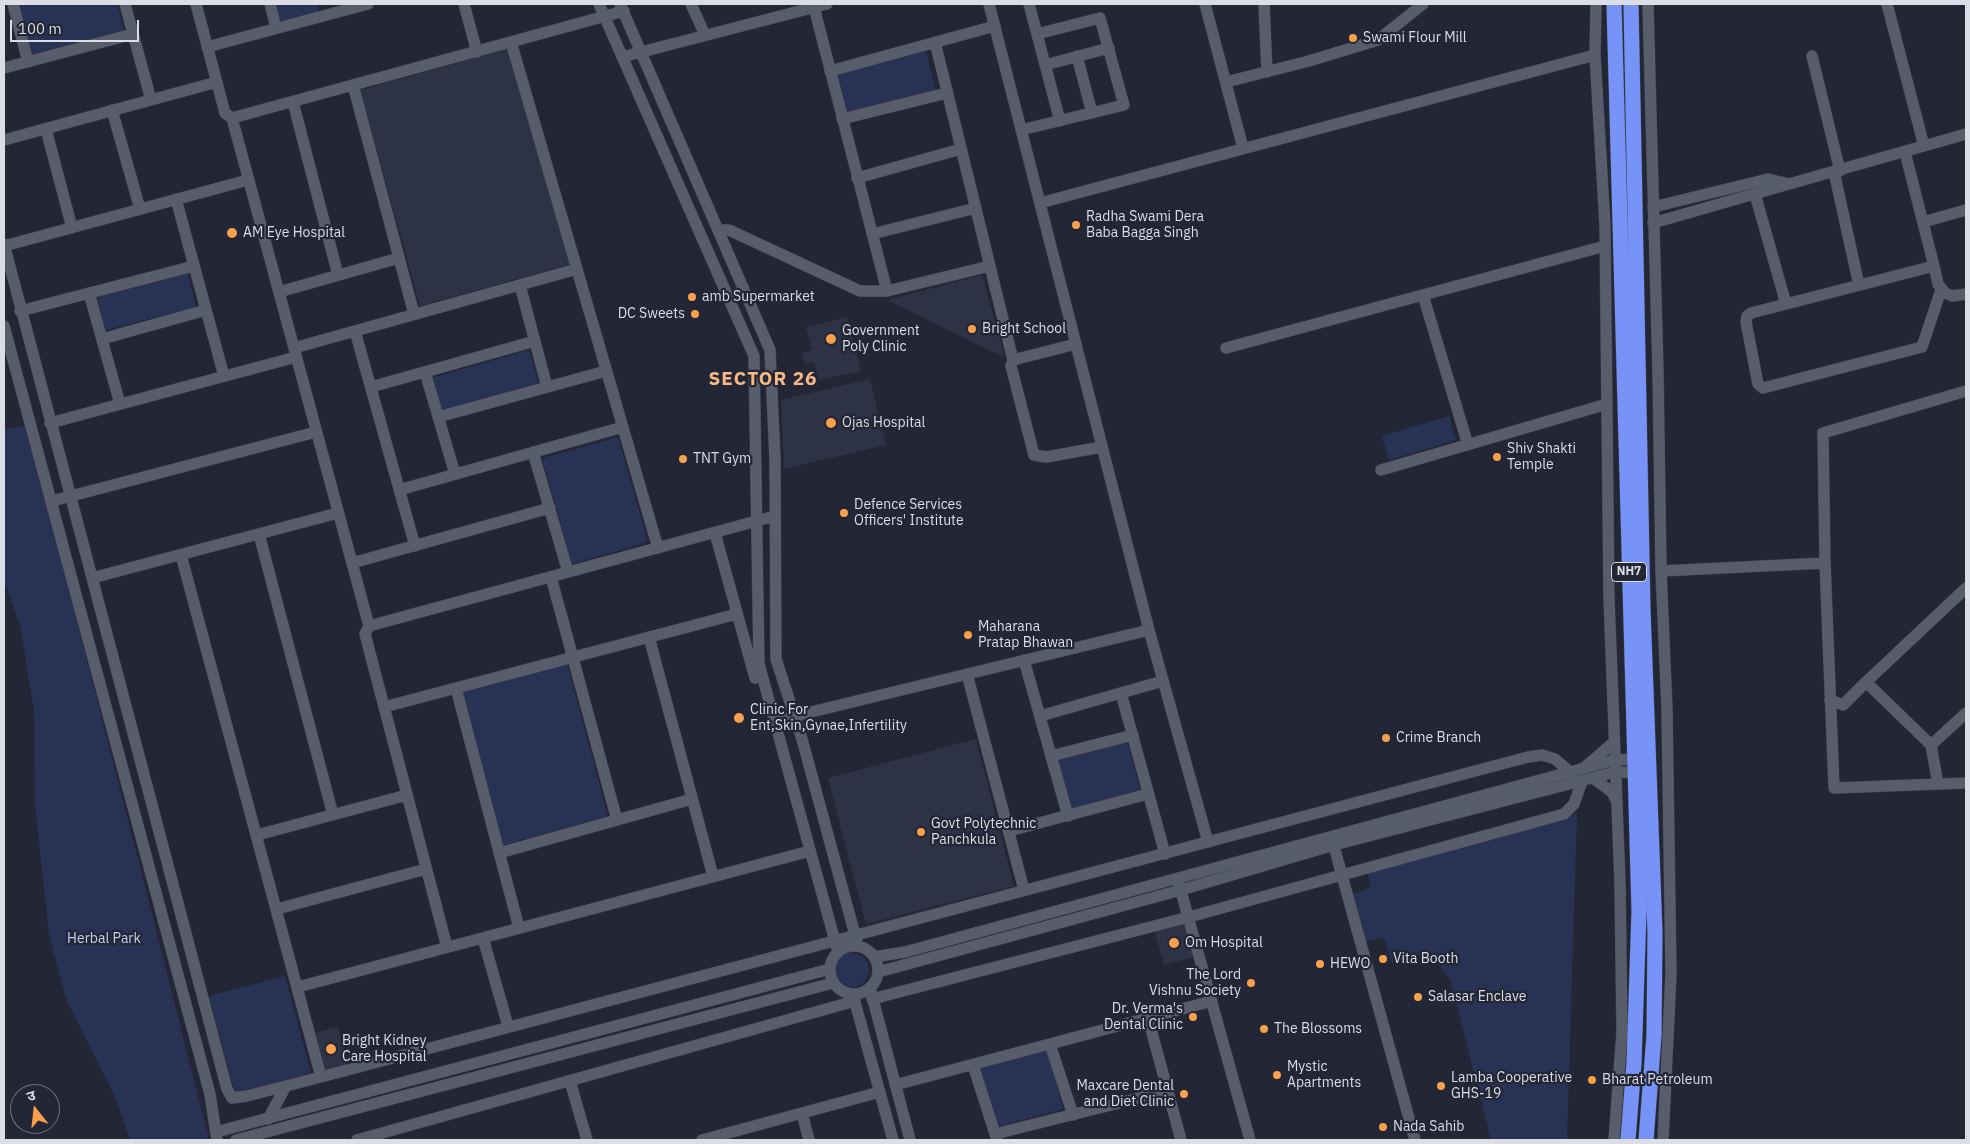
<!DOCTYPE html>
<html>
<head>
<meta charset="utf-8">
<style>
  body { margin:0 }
  #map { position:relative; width:1970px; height:1144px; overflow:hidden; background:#232735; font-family:"IBM Plex Sans","Noto Sans Devanagari",sans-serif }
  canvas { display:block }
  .frame { position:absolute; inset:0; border:5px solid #dbdee7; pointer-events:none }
  .north { position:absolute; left:10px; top:1084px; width:50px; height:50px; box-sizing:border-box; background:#232735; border:1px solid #6d707c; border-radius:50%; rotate:344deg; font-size:14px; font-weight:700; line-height:20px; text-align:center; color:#dbdee7 }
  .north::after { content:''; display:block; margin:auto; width:18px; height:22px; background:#f9a04d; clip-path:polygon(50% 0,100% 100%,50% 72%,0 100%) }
  .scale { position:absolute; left:10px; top:20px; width:129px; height:22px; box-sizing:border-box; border:2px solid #dbdee7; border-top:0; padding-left:6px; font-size:15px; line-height:18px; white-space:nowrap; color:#dbdee7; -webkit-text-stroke:4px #232735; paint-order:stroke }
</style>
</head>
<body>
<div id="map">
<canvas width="1970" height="1144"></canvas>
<div class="frame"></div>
<div class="north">उ</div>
<div class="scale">100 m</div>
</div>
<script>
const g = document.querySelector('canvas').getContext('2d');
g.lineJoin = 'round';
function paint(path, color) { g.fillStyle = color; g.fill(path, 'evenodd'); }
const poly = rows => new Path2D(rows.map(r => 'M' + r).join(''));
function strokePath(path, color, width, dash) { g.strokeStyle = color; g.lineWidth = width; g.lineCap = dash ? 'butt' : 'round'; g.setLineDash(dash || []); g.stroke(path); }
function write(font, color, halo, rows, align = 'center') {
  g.font = font + ' "IBM Plex Sans",sans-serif'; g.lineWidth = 4.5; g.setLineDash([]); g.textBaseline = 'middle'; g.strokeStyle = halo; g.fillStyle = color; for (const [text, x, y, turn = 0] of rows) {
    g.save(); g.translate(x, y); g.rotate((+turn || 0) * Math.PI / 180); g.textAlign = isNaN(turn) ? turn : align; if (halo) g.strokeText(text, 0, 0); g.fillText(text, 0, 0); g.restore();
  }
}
paint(poly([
  [511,48,571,264,420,306,360,90],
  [982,275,1005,358,887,300],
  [847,317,861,371,819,380,814,362,805,364,802,353,812,350,806,327],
  [870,379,886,445,784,469,781,400],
  [976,739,1014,886,866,924,828,778],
  [1184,921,1194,957,1164,965,1154,930],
  [338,1027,348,1065,324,1071,314,1033]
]), '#2d3245');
paint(poly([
  [18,4,117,4,124,31,31,55],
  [273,4,317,4,319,12,278,22],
  [926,51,936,92,844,115,834,74],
  [188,274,196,307,105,330,97,297],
  [529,350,539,384,441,412,431,378],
  [1449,416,1456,440,1389,460,1382,436],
  [27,426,152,914,209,1140,130,1140,114,1094,66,999,49,935,35,805,34,711,20,625,4,580,4,429],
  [618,437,648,542,572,564,542,458],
  [567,663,608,817,503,845,462,691],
  [1127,741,1141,792,1070,812,1056,761],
  [1577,814,1567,1140,1491,1140,1450,979,1430,953,1392,963,1384,937,1364,942,1351,895,1371,887,1367,871],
  '835 970a17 17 0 1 1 34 0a17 17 0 1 1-34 0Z',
  [285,976,311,1073,235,1093,209,996],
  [1047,1048,1063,1109,996,1127,980,1066]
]), '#283255');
const minor = poly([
  [13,4,28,62],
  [125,4,151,100],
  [196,4,225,113,232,118,369,626,365,634,447,947],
  [270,4,276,28],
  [464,4,477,52],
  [599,4,754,356,759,664,838,952],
  [620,4,770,350,775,459,776,659,802,739,858,946],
  [691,4,705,35],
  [989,4,1149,630,1208,842],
  [1029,4,1060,121],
  [1205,4,1243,148],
  [1264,4,1267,72],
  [1596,4,1595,55,1605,226,1609,599,1620,883,1622,1032,1614,1140],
  [1648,4,1658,372,1661,571,1667,709,1671,974,1663,1140],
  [1887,4,1924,146],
  [814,7,887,291],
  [511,42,658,548],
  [935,42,1013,360,1011,366,1034,455,1046,457,1102,447],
  [207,47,368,4],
  [1077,56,1092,113],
  [1812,56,1840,171],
  [622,57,827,4],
  [1045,65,1109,48],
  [4,68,133,34],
  [830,71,995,26],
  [1226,82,1309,61,1378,40,1423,4],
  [353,85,414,314],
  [293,102,338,275],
  [112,110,140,209],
  [232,118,624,11],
  [842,119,947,93],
  [46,129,72,228],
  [1021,130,1124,105,1100,18,1037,34],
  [4,140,217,82],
  [1905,152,1934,266,1751,313,1747,316,1746,322,1758,384,1763,388,1922,347,1941,290],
  [1834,172,1859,285],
  [857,178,961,149],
  [1755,194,1786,304],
  [176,199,224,376],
  [1040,203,1595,55],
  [1653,207,1768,179,1789,184,1966,134],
  [1923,222,1966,210],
  [1653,223,1789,184],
  [718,230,729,230,860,291,887,291,990,266],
  [872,234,976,208],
  [4,244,227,1089,232,1098,247,1096,321,1077,1528,757,1542,755,1555,759,1571,773],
  [4,246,248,180],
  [1934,266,1938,284,1945,293,1952,296,1966,294],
  [520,285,547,387],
  [279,292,399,258],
  [89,293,120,404],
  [1423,295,1468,445],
  [20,311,194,266],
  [4,326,210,1094,217,1140],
  [355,331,415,546],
  [102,339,206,310],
  [294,348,577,269],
  [1226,348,1605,246],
  [1013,360,1076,344],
  [425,372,455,474],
  [371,387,535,341],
  [438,417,606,371],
  [50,423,296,357],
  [533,452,568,572],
  [1381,470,1607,404],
  [399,490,623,427],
  [52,501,316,432],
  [715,533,755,678],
  [259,534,333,815],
  [181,555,321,1077],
  [352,563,550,508],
  [1825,563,1834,788,1966,783],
  [1661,571,1825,563,1823,433,1966,391],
  [551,577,617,820],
  [92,578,338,513],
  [369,626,775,516],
  [649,637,713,876],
  [1024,660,1068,816],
  [967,674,1024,890],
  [1866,682,1966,588],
  [456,688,519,928],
  [1121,693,1165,854],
  [1830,700,1843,705,1866,682,1931,745,1938,784],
  [384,707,737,614],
  [1040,716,1163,681],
  [774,721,1149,630],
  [1931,745,1966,713],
  [1051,756,1133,735],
  [1585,767,1614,742],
  [1593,778,1612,792,1617,802],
  [1009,831,1148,794],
  [257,835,407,795],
  [1332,839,1415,1140],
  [499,853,692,799],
  [1179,884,1250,1140],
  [277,909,426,869],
  [483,938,508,1026],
  '830 970a24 24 0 1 1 48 0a24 24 0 1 1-48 0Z',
  [874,957,905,952,1614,760,1642,759],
  [878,972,1181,890,1334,845,1615,772,1642,773],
  [298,987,810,851],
  [870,988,910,1140],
  [853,995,893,1140],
  [872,999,1189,917,1564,814,1574,804,1582,781],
  [1148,1018,1181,1140],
  [1050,1044,1073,1115],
  [973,1065,997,1140],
  [570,1081,587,1140],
  [895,1085,1212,1001],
  [802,1113,809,1140],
  [268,1119,286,1086],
  [216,1132,830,969],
  [995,1134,1167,1091],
  [236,1140,833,983],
  [357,1140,855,1001],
  [702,1140,880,1092]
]);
const highway = poly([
  [1614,4,1639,911,1634,1063,1628,1140],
  [1631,4,1643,610,1655,933,1654,1035,1646,1140]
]);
strokePath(minor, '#3e414d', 12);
strokePath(highway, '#3e414d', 16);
strokePath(minor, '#585d6c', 11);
strokePath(highway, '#7793f8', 15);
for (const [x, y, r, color] of [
  [1353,38,5,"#f9a04d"],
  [1076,225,5,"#f9a04d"],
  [232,233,6,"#f9a04d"],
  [692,297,5,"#f9a04d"],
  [695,314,5,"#f9a04d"],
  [972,329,5,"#f9a04d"],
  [831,339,6,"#f9a04d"],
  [831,423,6,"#f9a04d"],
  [1497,457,5,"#f9a04d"],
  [683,459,5,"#f9a04d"],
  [844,513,5,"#f9a04d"],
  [968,635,5,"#f9a04d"],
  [739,718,6,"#f9a04d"],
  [1386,738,5,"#f9a04d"],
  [921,832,5,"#f9a04d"],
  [1174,943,6,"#f9a04d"],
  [1383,959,5,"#f9a04d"],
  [1320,964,5,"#f9a04d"],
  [1251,983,5,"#f9a04d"],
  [1418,997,5,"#f9a04d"],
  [1193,1017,5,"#f9a04d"],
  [1264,1029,5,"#f9a04d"],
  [331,1049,6,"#f9a04d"],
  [1277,1075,5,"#f9a04d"],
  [1592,1080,5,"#f9a04d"],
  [1441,1086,5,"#f9a04d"],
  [1184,1094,5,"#f9a04d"],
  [1383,1127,5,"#f9a04d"]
]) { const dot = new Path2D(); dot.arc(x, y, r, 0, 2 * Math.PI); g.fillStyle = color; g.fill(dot); strokePath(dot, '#232735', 2); }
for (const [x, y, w] of [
  [1629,572,35]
]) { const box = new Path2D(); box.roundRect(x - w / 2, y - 9.5, w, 19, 4); g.fillStyle = '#232735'; g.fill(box); strokePath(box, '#dbdee7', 1); }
write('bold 12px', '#dbdee7', null, [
  ["NH7",1629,572]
]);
write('14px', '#dbdee7', '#232735', [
  ["Swami Flour Mill",1363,38],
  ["Radha Swami Dera",1086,217],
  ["Baba Bagga Singh",1086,233],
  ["AM Eye Hospital",243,233],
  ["amb Supermarket",702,297],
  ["DC Sweets",685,314,"right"],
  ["Bright School",982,329],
  ["Government",842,331],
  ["Poly Clinic",842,347],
  ["Ojas Hospital",842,423],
  ["Shiv Shakti",1507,449],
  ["Temple",1507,465],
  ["TNT Gym",693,459],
  ["Defence Services",854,505],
  ["Officers' Institute",854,521],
  ["Maharana",978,627],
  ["Pratap Bhawan",978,643],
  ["Clinic For",750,710],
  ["Ent,Skin,Gynae,Infertility",750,726],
  ["Crime Branch",1396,738],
  ["Govt Polytechnic",931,824],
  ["Panchkula",931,840],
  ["Om Hospital",1185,943],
  ["Vita Booth",1393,959],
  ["HEWO",1330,964],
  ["The Lord",1241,975,"right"],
  ["Vishnu Society",1241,991,"right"],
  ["Salasar Enclave",1428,997],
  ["Dr. Verma's",1183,1009,"right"],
  ["Dental Clinic",1183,1025,"right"],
  ["The Blossoms",1274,1029],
  ["Bright Kidney",342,1041],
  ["Care Hospital",342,1057],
  ["Mystic",1287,1067],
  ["Apartments",1287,1083],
  ["Lamba Cooperative",1451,1078],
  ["GHS-19",1451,1094],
  ["Bharat Petroleum",1602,1080],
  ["Maxcare Dental",1174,1086,"right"],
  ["and Diet Clinic",1174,1102,"right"],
  ["Nada Sahib",1393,1127]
], 'left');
write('14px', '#c3d0f5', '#232735', [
  ["Herbal Park",104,939]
]);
g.letterSpacing = '1px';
write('bold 19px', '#f9b985', '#232735', [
  ["SECTOR 26",763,380]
]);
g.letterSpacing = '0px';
</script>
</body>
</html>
